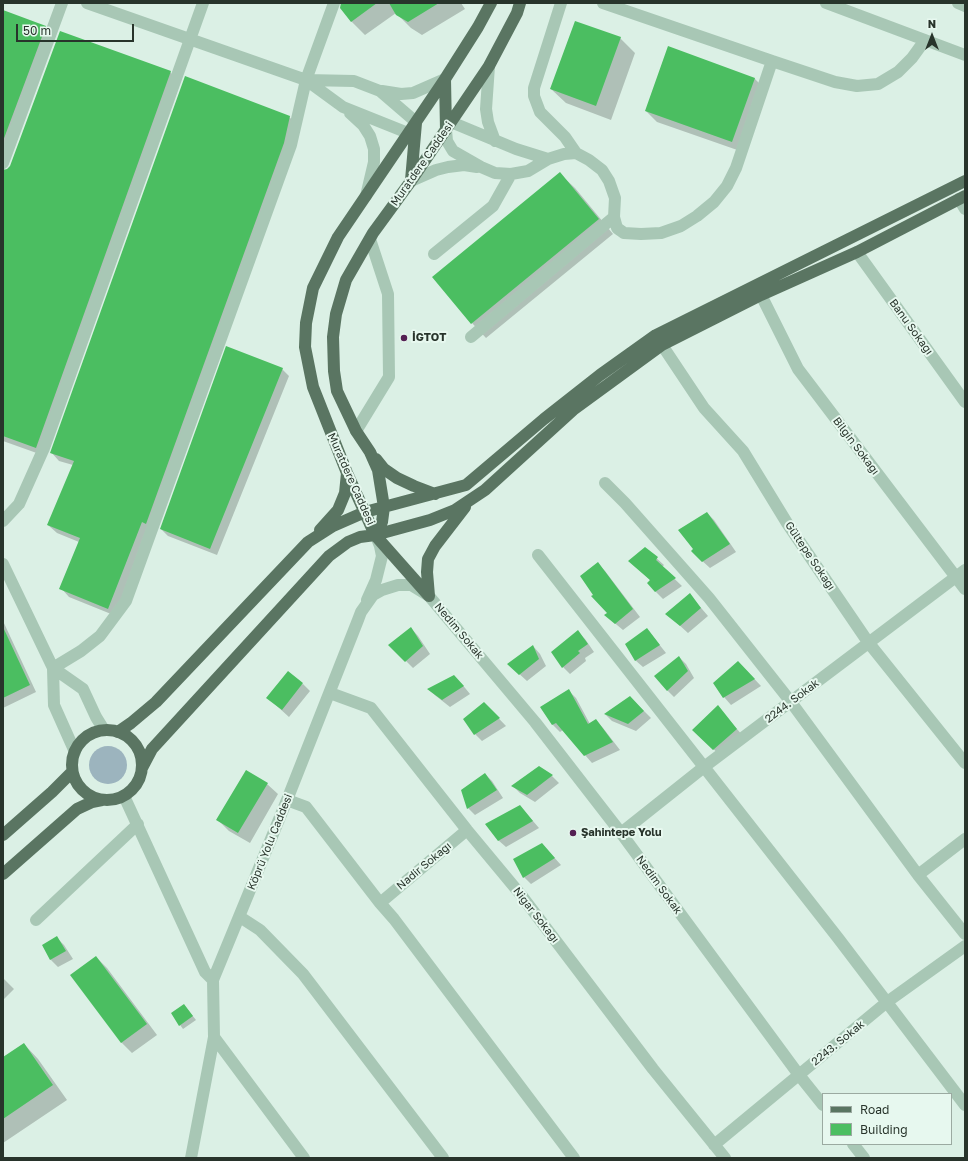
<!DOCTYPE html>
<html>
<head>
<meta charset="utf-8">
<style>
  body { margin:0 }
  #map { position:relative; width:968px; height:1161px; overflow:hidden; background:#dbf0e5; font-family:"Golos Text",sans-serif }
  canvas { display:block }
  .frame { position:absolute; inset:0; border:4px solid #28342b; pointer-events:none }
  .legend { position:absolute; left:822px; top:1093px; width:130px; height:52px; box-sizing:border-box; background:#e7f8ef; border:1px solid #9baaa1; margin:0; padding:5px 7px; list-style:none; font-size:12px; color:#28342b }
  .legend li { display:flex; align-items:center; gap:8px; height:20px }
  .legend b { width:20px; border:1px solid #9baaa1 }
  .north { position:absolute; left:912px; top:16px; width:40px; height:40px; -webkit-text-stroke:3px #e7f8ef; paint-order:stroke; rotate:0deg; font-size:11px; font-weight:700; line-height:16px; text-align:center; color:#28342b }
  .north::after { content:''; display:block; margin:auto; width:14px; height:18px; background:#28342b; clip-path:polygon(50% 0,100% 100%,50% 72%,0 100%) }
  .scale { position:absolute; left:16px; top:24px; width:118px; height:18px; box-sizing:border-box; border:2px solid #28342b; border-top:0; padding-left:5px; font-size:12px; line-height:14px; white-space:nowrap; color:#28342b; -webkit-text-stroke:3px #e7f8ef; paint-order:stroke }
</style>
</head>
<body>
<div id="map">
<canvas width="968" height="1161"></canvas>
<div class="frame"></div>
<ul class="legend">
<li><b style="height:5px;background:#5a7562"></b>Road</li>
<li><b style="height:11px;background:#4bbe61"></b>Building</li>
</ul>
<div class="north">N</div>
<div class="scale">50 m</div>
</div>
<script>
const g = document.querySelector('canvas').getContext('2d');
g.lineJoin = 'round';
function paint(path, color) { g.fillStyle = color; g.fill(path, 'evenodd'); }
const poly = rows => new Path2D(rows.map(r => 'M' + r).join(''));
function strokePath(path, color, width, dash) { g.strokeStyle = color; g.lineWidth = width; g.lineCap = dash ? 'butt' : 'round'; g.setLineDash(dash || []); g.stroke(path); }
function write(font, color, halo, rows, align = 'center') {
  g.font = font + ' "Golos Text",sans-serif'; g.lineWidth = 4; g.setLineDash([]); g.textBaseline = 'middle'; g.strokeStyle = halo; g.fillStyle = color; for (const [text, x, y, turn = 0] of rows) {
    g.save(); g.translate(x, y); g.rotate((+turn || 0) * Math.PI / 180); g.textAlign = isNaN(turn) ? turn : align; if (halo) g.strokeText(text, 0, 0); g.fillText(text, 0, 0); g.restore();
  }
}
paint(poly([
  '89 765a19 19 0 1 1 38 0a19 19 0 1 1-38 0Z'
]), '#9cb4be');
paint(poly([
  [342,3,461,3,465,9,422,35,411,28,396,13,365,35,351,21],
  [3,11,45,27,54,36,4,171,8,170,170,72,179,81,45,456,3,441],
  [620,38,635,53,611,120,566,103,551,89],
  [754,78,765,89,743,152,657,122,646,111],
  [289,117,298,125,116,616,69,597,61,588,79,542,57,533,48,525,73,465,59,461,51,452],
  [560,174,575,188,613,234,486,338,472,323],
  [282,369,289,376,217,555,168,536,161,529],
  [707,513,714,520,736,552,710,568,699,558],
  [645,548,664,565,662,567,682,586,663,599,655,591,651,581,630,561],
  [598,564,605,571,640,617,623,630,605,615,609,613,594,595],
  [690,595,708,616,688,633,667,614],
  [3,621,36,692,3,708],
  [411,628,418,636,430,654,413,668,390,645],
  [647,629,666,653,643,667,635,660],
  [578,632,585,639,594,652,585,658,586,661,570,674,563,667,552,652],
  [533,646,540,654,546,666,527,681,516,671],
  [679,657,686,664,694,678,674,697,667,690],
  [745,669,761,686,731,705,724,697],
  [461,683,470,694,450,707,436,696,429,690],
  [303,684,310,691,289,717,268,698],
  [569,691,576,698,590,724,596,720,603,728,620,750,592,763,563,730,560,732,553,725,541,708],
  [630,697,651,718,636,731,612,721,605,714],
  [484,703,506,726,482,741,475,734],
  [718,707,743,736,721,756,700,737],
  [539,767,552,776,559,783,535,802,520,793,513,786],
  [485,774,492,781,503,798,475,815,468,808],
  [267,784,278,794,250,843,229,831,218,820],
  [520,806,539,828,506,847,498,840],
  [542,844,561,865,531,884,524,877],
  [57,938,64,945,73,959,58,967,51,960,43,946],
  [96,957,107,968,157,1035,132,1053,121,1042],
  [3,978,14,989,3,1000],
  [184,1005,196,1020,183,1029,172,1014],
  [24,1044,38,1059,67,1100,3,1143,3,1059]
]), '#0003');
paint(poly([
  [341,3,377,3,351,22,340,8],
  [389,3,439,3,408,22,396,15],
  [3,10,46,26,3,141],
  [575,21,621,37,596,106,550,89],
  [60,31,171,71,36,448,3,436,3,170,7,169,10,166],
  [668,46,755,78,732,142,645,111],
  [185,76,290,116,284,143,146,524,142,522,108,609,59,589,80,538,47,525,74,461,50,453],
  [560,172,599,219,471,324,432,277],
  [226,346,283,368,210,549,160,529],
  [707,512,730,544,702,562,691,551,693,549,678,530],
  [645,547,658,557,656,560,676,578,655,592,647,583,650,580,628,561],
  [598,562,633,609,615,624,604,615,607,613,591,596,593,595,580,576],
  [690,593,701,608,680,626,665,614],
  [3,627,30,685,3,698],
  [411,627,423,646,405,662,388,645],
  [647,628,660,645,635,661,625,644],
  [578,630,588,644,578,651,580,653,562,668,551,652],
  [533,645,539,659,519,675,507,664],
  [679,656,688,671,667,691,654,676],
  [738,661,755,679,723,698,713,683],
  [288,671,303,683,282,710,266,698],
  [454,675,464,686,442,700,427,689],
  [569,689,588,724,596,719,613,742,584,756,556,723,552,725,540,707],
  [630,696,644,711,628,724,604,714],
  [484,702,500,718,474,735,463,719],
  [718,705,737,729,713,750,692,730],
  [539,766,553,775,527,795,511,786],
  [246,770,268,783,238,833,216,820],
  [485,773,497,790,467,809,461,790],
  [520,805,533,821,498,841,485,824],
  [542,843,555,858,523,878,513,859],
  [57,936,66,951,50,960,42,945],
  [96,956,147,1024,121,1043,70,975],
  [184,1004,193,1016,179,1026,171,1013],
  [24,1043,53,1085,3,1119,3,1057]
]), '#4bbe61');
strokePath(poly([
  [87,3,306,80],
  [561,3,534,88,534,96,540,112,565,137,576,153],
  [603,3,772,61],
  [826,3,965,55],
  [958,3,965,6],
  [489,66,486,109,488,122,495,141],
  [382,91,401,94,413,93,445,79],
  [350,113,363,125,370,136,374,149,374,162,366,196],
  [446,130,447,141,453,151,481,167,495,173,511,174,528,171,548,159,516,149,451,122],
  [408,133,343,107,306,80,354,81,380,91,416,122],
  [548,159,564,154,576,153,589,160,602,170,609,181,615,198,614,217,617,228,624,233,641,234,661,233,681,226,697,216,714,202,727,186,736,168,772,61,835,82,857,86,878,84,898,72,912,58,925,40],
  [3,163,62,3],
  [411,181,436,170,448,167,464,165,477,167],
  [959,199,965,209],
  [857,252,965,402],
  [434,254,493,206,511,174],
  [761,295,798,369,965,589],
  [471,337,614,217],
  [662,345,704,408,743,451,787,523,868,642,965,763],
  [356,431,389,377,388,294,370,239],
  [605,483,625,503,709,598,791,702,918,875,965,934],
  [3,521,19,504,44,448,203,3],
  [538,555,838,938,965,1105],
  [3,564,53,668,54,705,75,752],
  [367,600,376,580,382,556,380,546,376,536],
  [53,668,81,651,100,636,126,601,291,145,306,80,334,3],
  [53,668,83,689,96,717,104,730],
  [330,693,371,708,467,830,521,895,653,1069,725,1158],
  [124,796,205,972,213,980],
  [287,800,306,807,380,903,394,919,574,1158],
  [621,833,704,767,965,570],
  [918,875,965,839],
  [380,903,467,830],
  [240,917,260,930,303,974,443,1158],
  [36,920,138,824],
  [214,1037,304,1158],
  [853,1144,864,1158],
  [714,1145,887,1002,965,946],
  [191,1158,214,1037,213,980,287,800,358,620,361,612,373,595,382,590,398,585,411,585,429,596,535,722,621,833,799,1075,823,1105]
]), '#a8c7b5', 12);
strokePath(poly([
  [445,79,446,130],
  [411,180,416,123],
  [376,459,384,469,397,478,414,486,435,494],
  [320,530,338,510,345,493,347,473],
  [375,535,382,522,384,507,378,470,370,452,356,431,337,391,334,371,333,337,336,314,346,280,373,233,411,181,489,66,517,13,520,3],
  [429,596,375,535,347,473,313,387,305,347,306,323,313,288,338,237,445,79,478,27,491,3],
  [429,596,427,572,428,559,435,546,465,507],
  '72 765a35 35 0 1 1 70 0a35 35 0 1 1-70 0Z',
  [118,732,131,723,156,702,308,542,333,526,365,512,466,485,544,419,600,375,656,335,965,181],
  [142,768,152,749,329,556,348,542,360,537,375,535,430,520,455,510,485,490,573,410,662,345,761,295,857,252,965,196],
  [3,835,52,792,72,772],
  [3,874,77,809,92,802,102,800]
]), '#5a7562', 12);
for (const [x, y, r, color] of [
  [404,338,4,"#532052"],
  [573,833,4,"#532052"]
]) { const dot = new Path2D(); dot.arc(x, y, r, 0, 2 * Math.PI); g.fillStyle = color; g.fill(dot); strokePath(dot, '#e7f8ef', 1.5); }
write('11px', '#28342b', '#e7f8ef', [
  ["Muratdere Caddesi",422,164,-55],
  ["Banu Sokağı",911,327,54],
  ["Bilgin Sokağı",856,446,53],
  ["Muratdere Caddesi",351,479,66],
  ["Gültepe Sokağı",810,556,56],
  ["Nedim Sokak",459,631,50],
  ["2244. Sokak",792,701,-37],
  ["Köprü Yolu Caddesi",270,842,-68],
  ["Nadir Sokağı",424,866,-40],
  ["Nedim Sokak",659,885,54],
  ["Nigar Sokağı",536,915,52],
  ["2243. Sokak",838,1043,-39]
]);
write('bold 11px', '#28342b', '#e7f8ef', [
  ["İGTOT",412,338],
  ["Şahintepe Yolu",581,833]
], 'left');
</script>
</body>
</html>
